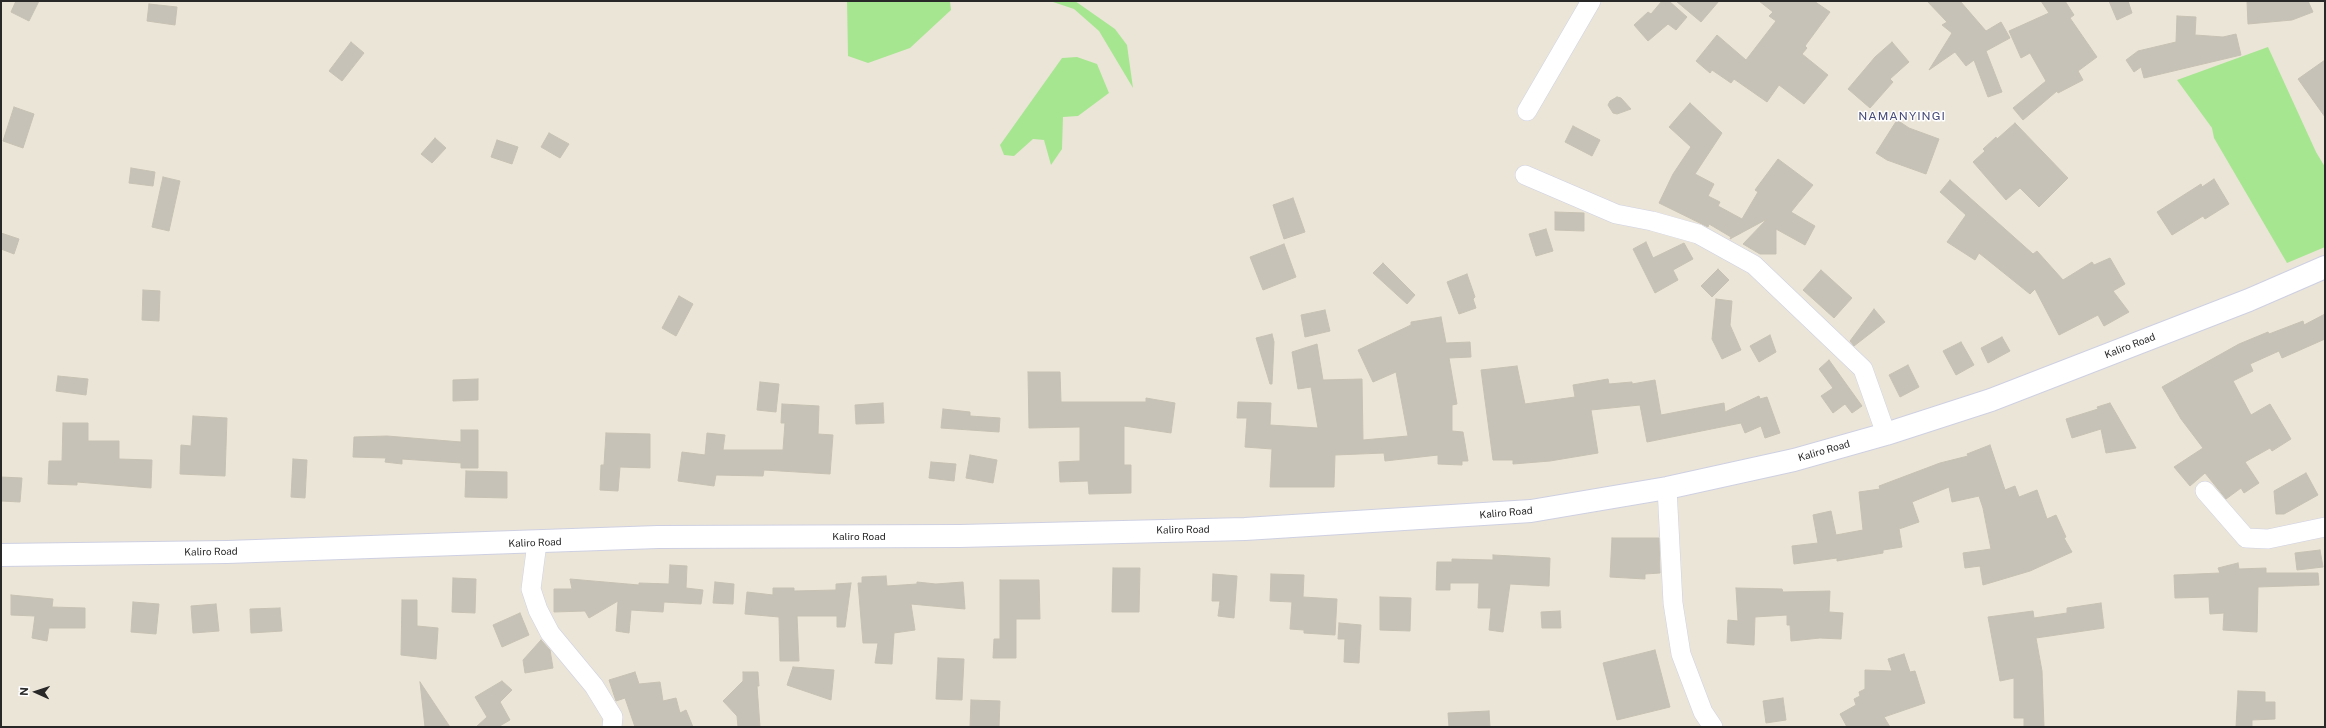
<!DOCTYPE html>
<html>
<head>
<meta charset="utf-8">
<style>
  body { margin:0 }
  #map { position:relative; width:2326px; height:728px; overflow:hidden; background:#ebe5d8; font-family:"Public Sans",sans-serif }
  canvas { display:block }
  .frame { position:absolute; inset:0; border:2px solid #282828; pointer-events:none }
  .north { position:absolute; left:16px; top:672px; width:40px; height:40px; -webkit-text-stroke:3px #fff; paint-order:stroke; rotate:273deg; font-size:11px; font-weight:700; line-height:16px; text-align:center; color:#282828 }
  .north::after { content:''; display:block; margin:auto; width:14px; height:18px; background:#282828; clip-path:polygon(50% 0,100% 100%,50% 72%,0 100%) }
</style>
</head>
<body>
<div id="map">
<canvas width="2326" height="728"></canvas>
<div class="frame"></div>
<div class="north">N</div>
</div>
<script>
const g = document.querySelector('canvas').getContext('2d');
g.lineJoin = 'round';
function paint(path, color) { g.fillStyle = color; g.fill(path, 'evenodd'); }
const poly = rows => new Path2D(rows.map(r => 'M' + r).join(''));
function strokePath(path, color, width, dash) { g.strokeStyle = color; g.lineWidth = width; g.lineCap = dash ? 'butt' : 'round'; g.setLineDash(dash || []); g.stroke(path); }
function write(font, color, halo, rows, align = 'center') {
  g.font = font + ' "Public Sans",sans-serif'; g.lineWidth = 3; g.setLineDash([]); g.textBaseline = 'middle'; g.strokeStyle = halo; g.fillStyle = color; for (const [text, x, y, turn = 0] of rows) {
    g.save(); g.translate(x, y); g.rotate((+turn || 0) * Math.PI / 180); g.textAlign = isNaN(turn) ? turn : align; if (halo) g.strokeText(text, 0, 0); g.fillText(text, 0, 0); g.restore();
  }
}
paint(poly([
  [847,1,950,1,951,10,910,48,868,63,848,56],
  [1050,1,1075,1,1115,29,1127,45,1133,88,1099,31,1074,9],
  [2268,47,2316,152,2325,167,2325,247,2287,263,2214,138,2212,128,2177,80],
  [1077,57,1097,64,1109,93,1078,116,1063,117,1062,149,1051,165,1044,140,1033,139,1014,156,1004,155,1000,145,1062,58]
]), '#a7e691');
const building = poly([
  [16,1,39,1,29,21,11,12,16,1],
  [1662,1,1669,1,1687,17,1676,30,1668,24,1648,41,1634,25,1648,12,1651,14,1662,1],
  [1676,1,1719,1,1701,22,1676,1],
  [1759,1,1814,1,1830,12,1805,46,1807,48,1802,54,1828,75,1804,104,1779,85,1767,102,1734,79,1731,83,1712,70,1710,73,1696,61,1717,35,1746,60,1776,21,1769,16,1773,12,1759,1],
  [1927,1,1960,1,1986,31,2001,22,2010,38,1986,51,2002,92,1988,97,1974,60,1966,66,1955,52,1929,70,1952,33,1942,25,1947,22,1927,1],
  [2041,1,2065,1,2074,15,2070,18,2097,57,2078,71,2083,80,2058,93,2057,91,2023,120,2013,108,2046,81,2030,53,2021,58,2009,31,2049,13,2041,1],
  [2109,1,2128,1,2132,13,2117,20,2109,1],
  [2247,1,2308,1,2313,12,2292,20,2248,24,2247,1],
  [149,4,177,7,175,25,147,21,149,4],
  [2177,16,2196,17,2195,35,2223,37,2236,34,2241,55,2144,78,2141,67,2134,72,2126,60,2138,51,2176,42,2177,16],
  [351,42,364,53,342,81,329,71,351,42],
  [1892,42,1909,62,1890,79,1893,82,1870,108,1848,89,1875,57,1892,42],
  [2325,60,2325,117,2298,79,2325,60],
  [1617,97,1621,98,1631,109,1617,114,1613,113,1608,105,1610,101,1617,97],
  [1690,103,1722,133,1695,174,1714,184,1708,196,1720,202,1718,206,1742,219,1758,192,1755,190,1778,159,1813,185,1791,212,1815,226,1805,245,1776,229,1776,254,1760,254,1743,244,1767,219,1730,239,1731,237,1709,224,1708,227,1659,203,1673,174,1691,147,1669,127,1690,103],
  [14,107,34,114,23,148,3,141,14,107],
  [1897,120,1909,128,1939,139,1926,174,1887,160,1876,153,1897,120],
  [2015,123,2068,178,2039,207,2020,188,2006,200,1973,162,1985,151,1983,149,1996,137,1997,139,2015,123],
  [1573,126,1600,140,1592,156,1565,142,1573,126],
  [549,133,569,144,560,158,541,147,549,133],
  [435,138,446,148,432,163,421,154,435,138],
  [497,140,518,147,512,164,491,157,497,140],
  [131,168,155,172,153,186,129,183,131,168],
  [163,177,180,181,169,231,152,227,163,177],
  [2214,179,2229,204,2205,219,2203,216,2172,235,2157,212,2201,184,2202,187,2214,179],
  [1950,180,2033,254,2037,251,2063,280,2092,262,2094,265,2110,258,2125,284,2113,291,2129,312,2104,326,2098,315,2059,335,2035,289,2030,294,1979,253,1975,260,1947,242,1966,215,1940,192,1950,180],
  [1293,198,1305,232,1284,239,1273,205,1293,198],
  [1555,212,1584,213,1584,231,1555,230,1555,212],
  [1546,229,1553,251,1536,256,1529,234,1546,229],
  [1,233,19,239,14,254,1,249,1,233],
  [1646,242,1653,258,1684,243,1693,259,1673,270,1678,280,1655,293,1633,249,1646,242],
  [1284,244,1296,277,1263,290,1250,257,1284,244],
  [1383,263,1415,295,1407,304,1373,273,1383,263],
  [1718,269,1729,280,1712,297,1701,286,1718,269],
  [1821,270,1852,298,1834,318,1803,290,1821,270],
  [1467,274,1475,297,1473,299,1476,308,1459,314,1447,282,1467,274],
  [143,290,160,291,159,321,142,320,143,290],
  [679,296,693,304,676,336,662,328,679,296],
  [1716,299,1732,301,1730,325,1741,350,1722,359,1712,339,1716,299],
  [1874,309,1885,322,1854,346,1850,341,1874,309],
  [1325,310,1330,331,1305,337,1301,315,1325,310],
  [2325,314,2325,339,2282,358,2279,351,2250,364,2253,371,2233,381,2251,415,2270,404,2291,439,2272,451,2270,448,2245,462,2259,483,2244,493,2241,488,2226,499,2205,473,2190,486,2174,467,2203,448,2181,419,2162,387,2239,344,2268,332,2269,334,2303,321,2304,325,2325,314],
  [1441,317,1446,343,1470,342,1471,357,1449,358,1457,404,1452,405,1452,431,1463,432,1468,461,1462,461,1462,465,1438,464,1438,455,1385,461,1384,453,1335,455,1334,487,1270,487,1272,449,1245,447,1247,418,1237,418,1238,402,1271,403,1270,425,1318,428,1311,387,1298,389,1292,352,1317,344,1323,380,1362,379,1363,440,1408,436,1396,372,1373,382,1358,350,1411,325,1411,322,1441,317],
  [1272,334,1274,342,1272,384,1270,384,1256,338,1272,334],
  [1770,335,1776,352,1759,362,1750,346,1770,335],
  [2002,337,2010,351,1988,363,1981,348,2002,337],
  [1961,342,1974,365,1956,375,1943,351,1961,342],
  [1829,360,1862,406,1852,413,1845,404,1833,413,1821,396,1833,388,1819,369,1829,360],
  [1908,365,1919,387,1900,397,1889,375,1908,365],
  [1517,366,1525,404,1575,397,1573,385,1608,379,1609,384,1632,382,1632,384,1655,380,1661,415,1724,403,1725,412,1759,396,1760,399,1767,397,1780,433,1765,438,1761,426,1745,433,1741,423,1647,442,1640,405,1591,410,1598,453,1550,461,1513,464,1513,460,1493,460,1481,370,1517,366],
  [1028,372,1060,372,1061,402,1146,402,1146,398,1175,403,1171,433,1124,426,1124,465,1131,465,1131,493,1089,494,1088,481,1060,482,1059,462,1080,461,1080,427,1029,428,1028,372],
  [58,376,88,379,86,395,56,391,58,376],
  [478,379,478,400,453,401,453,380,478,379],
  [760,382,779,384,776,412,757,410,760,382],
  [883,403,884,423,856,424,855,405,883,403],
  [2110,403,2136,448,2106,453,2101,429,2072,438,2066,419,2098,409,2097,407,2110,403],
  [782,404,819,406,818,434,833,435,830,474,764,470,763,476,716,475,714,486,678,481,682,452,705,455,707,433,725,435,723,450,783,450,785,423,781,423,782,404],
  [943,409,970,412,970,416,1000,418,999,432,941,428,943,409],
  [193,416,227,418,225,476,180,474,181,445,191,446,193,416],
  [63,423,88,423,88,441,119,441,119,459,152,460,151,488,77,482,77,485,48,484,49,461,62,461,63,423],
  [461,430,478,430,478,468,461,468,461,463,402,459,402,464,385,462,386,458,353,457,354,437,387,436,461,442,461,430],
  [606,433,650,434,650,468,620,467,618,491,600,490,601,465,604,465,606,433],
  [1990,445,2005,490,2015,486,2019,497,2037,490,2047,519,2056,515,2066,537,2064,538,2072,552,2030,571,1983,585,1980,566,1965,568,1963,553,1991,549,1983,508,1979,496,1952,502,1949,487,1912,502,1919,522,1899,529,1902,547,1883,550,1883,553,1837,561,1837,558,1794,564,1792,546,1818,543,1813,515,1831,511,1836,535,1863,530,1859,492,1880,489,1879,486,1940,463,1968,456,1967,454,1990,445],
  [970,455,997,460,993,483,966,478,970,455],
  [293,459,307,460,305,498,291,497,293,459],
  [931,462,956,464,954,481,929,478,931,462],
  [466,471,507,472,507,498,465,497,466,471],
  [2306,473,2318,495,2284,514,2276,514,2274,491,2306,473],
  [1,477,22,478,20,502,1,501,1,477],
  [1612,538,1659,538,1660,573,1645,574,1645,579,1610,577,1612,538],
  [2320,550,2323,567,2297,570,2295,553,2320,550],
  [1493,555,1550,558,1549,586,1510,584,1503,632,1489,630,1491,608,1478,608,1479,583,1450,583,1450,590,1436,590,1437,562,1452,562,1452,559,1493,560,1493,555],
  [2238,563,2239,569,2266,568,2266,573,2318,573,2319,585,2258,587,2257,632,2223,630,2224,613,2210,614,2209,597,2175,598,2174,575,2220,573,2218,568,2238,563],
  [670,565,687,566,686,588,703,590,701,604,664,602,663,612,631,610,629,633,616,631,618,601,589,618,585,611,554,612,554,589,572,589,570,579,639,585,639,583,669,584,670,565],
  [1113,568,1140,568,1139,612,1112,612,1113,568],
  [1213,574,1237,576,1234,618,1218,616,1220,601,1212,601,1213,574],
  [1271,574,1304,575,1303,597,1337,599,1335,635,1304,633,1304,630,1290,629,1292,602,1270,601,1271,574],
  [886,576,887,586,917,584,917,582,936,584,963,582,965,609,911,604,915,630,894,633,892,664,875,663,878,643,863,643,858,583,862,583,862,577,886,576],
  [453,578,476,579,475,613,452,612,453,578],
  [1000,580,1039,580,1040,619,1016,619,1016,658,993,658,994,639,1000,639,1000,580],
  [715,582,734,584,733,604,713,603,715,582],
  [851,583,845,627,837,627,837,616,797,616,799,661,780,661,779,617,745,614,747,592,773,595,773,588,794,588,794,591,836,590,836,584,851,583],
  [1736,588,1782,589,1783,592,1830,591,1829,612,1843,613,1841,639,1820,638,1791,641,1790,625,1787,625,1787,615,1755,617,1754,645,1727,643,1728,620,1738,621,1736,588],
  [11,595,53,599,52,607,85,608,85,628,49,628,47,641,32,638,35,616,11,615,11,595],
  [1380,597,1411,598,1410,631,1380,630,1380,597],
  [402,600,417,600,417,626,438,628,436,659,401,655,402,600],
  [133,602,159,604,156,634,131,632,133,602],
  [2101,603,2104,628,2036,638,2042,671,2044,727,2024,727,2024,718,2014,718,2014,678,2000,681,1988,617,2033,611,2034,618,2067,613,2067,608,2101,603],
  [216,604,219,631,193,633,191,606,216,604],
  [280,608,282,631,251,633,250,609,280,608],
  [1560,611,1561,628,1542,628,1541,612,1560,611],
  [520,613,529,635,502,647,493,625,520,613],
  [1339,623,1361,625,1359,663,1344,662,1345,639,1338,639,1339,623],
  [541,640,550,650,553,668,525,673,523,660,541,640],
  [1655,650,1670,707,1617,720,1603,663,1655,650],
  [1904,654,1910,672,1915,671,1925,703,1884,717,1890,727,1847,727,1840,714,1856,705,1854,699,1860,696,1859,692,1865,689,1865,670,1892,671,1888,659,1904,654],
  [938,658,964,659,962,700,936,699,938,658],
  [793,667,834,670,831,700,787,685,793,667],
  [635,672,639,684,660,682,663,701,676,698,680,713,686,710,693,727,635,727,625,698,616,701,609,680,635,672],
  [743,672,758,672,759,686,757,686,760,727,738,727,737,716,723,701,743,681,743,672],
  [502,681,512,690,500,702,510,720,498,727,476,727,487,717,475,697,502,681],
  [420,682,450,727,425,727,420,682],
  [2238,691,2265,692,2265,702,2275,702,2275,719,2252,720,2252,727,2236,727,2238,691],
  [1783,698,1786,720,1766,723,1763,701,1783,698],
  [971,700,1000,701,999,727,970,727,971,700],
  [1489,711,1490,727,1449,727,1448,713,1489,711]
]);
paint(building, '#c6c2b8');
strokePath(building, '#c6c1b2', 1);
const minor = poly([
  [1527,111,1591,1],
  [1525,175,1616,214,1652,221,1698,234,1754,265,1863,369,1886,434],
  [1667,488,1673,603,1681,654,1703,712,1713,727],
  [2205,491,2246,538,2268,539,2325,527],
  [537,543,531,589,538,610,550,633,594,686,613,717,612,727]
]);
const secondary = poly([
  [1,555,227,552,658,537,960,536,1245,529,1531,511,1667,488,1794,460,1886,434,1991,400,2249,300,2325,267]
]);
strokePath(minor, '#ced0e2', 20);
strokePath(secondary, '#ced0e2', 24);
strokePath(minor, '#fff', 19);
strokePath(secondary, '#fff', 22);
write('10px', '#282828', '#fff', [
  ["Kaliro Road",2130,346,-21],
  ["Kaliro Road",1824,451,-16],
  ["Kaliro Road",1506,513,-5],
  ["Kaliro Road",1183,530,-1],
  ["Kaliro Road",859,537],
  ["Kaliro Road",535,543,-2],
  ["Kaliro Road",211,552,-1]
]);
g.letterSpacing = '1px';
write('12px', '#464b7a', '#fff', [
  ["NAMANYINGI",1902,116]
]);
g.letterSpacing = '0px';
</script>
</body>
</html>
